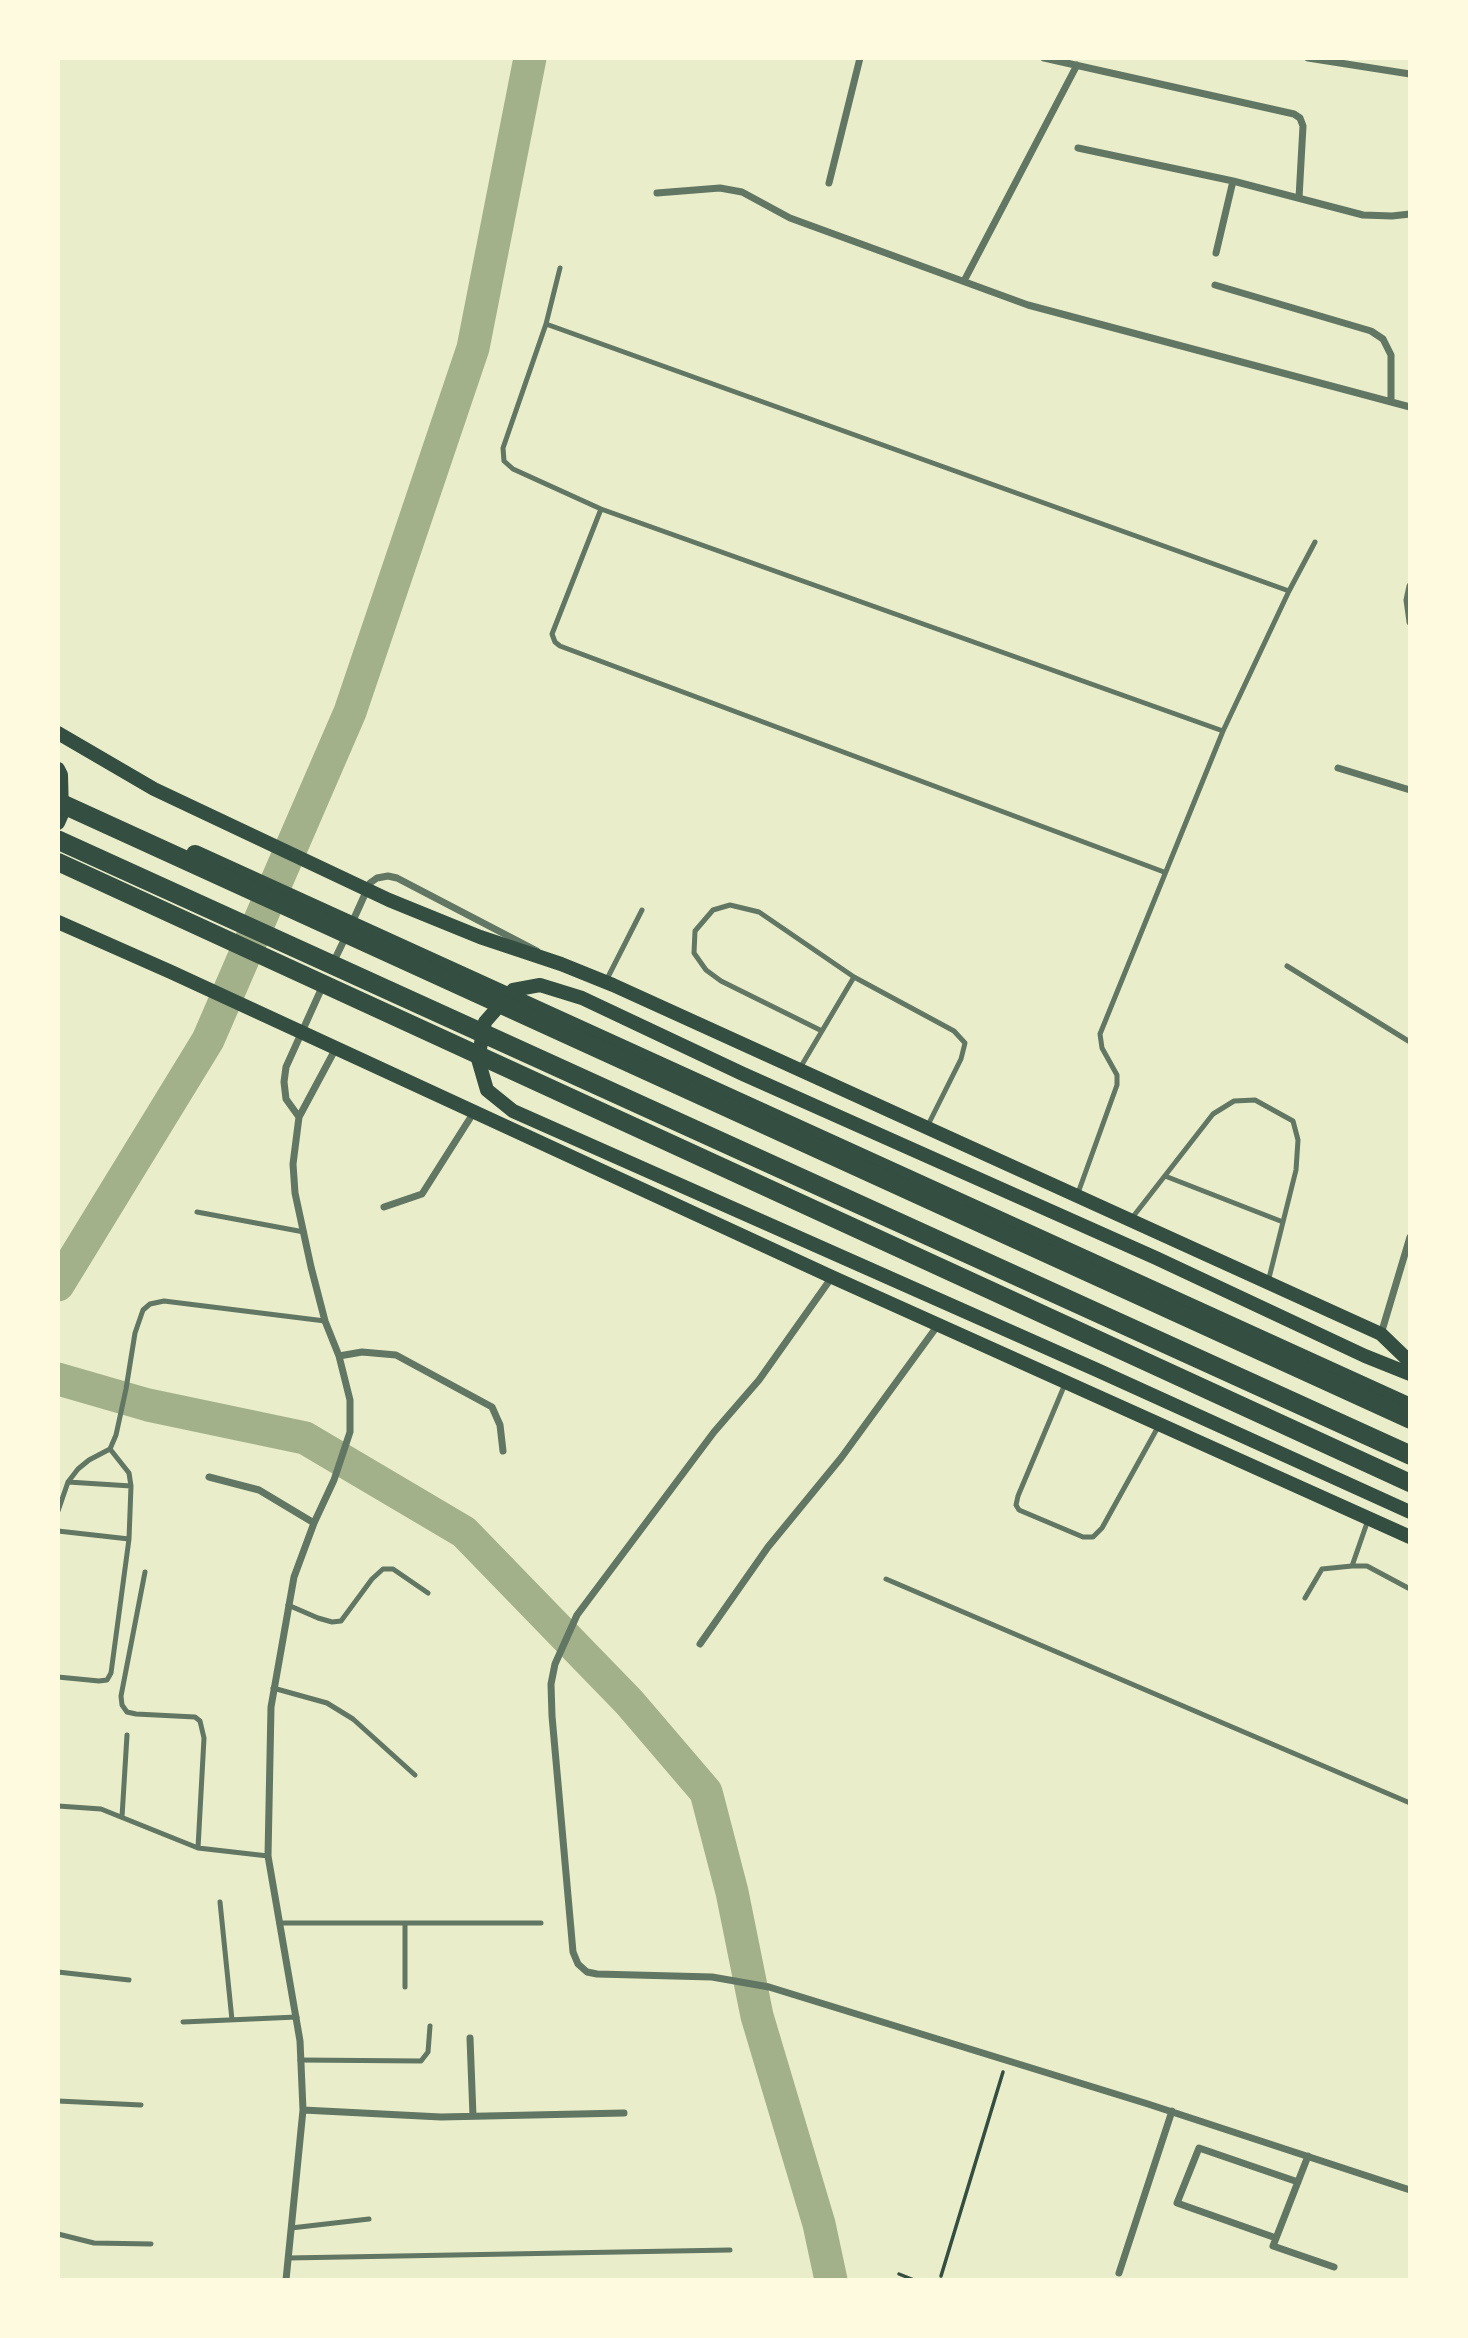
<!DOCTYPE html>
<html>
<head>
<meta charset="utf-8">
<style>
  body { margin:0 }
  #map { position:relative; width:1468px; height:2338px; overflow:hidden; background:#e9edc9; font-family:"Exo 2",sans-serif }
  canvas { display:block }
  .frame { position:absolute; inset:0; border:60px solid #fefae0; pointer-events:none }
</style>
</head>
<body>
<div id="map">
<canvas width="1468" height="2338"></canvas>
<div class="frame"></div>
</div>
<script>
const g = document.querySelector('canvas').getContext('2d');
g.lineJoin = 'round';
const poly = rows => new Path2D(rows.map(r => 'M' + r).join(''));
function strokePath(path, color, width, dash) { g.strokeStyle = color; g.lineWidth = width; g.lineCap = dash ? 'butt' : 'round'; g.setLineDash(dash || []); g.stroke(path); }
strokePath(poly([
  [58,1285,208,1040,350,712,473,348,530,58],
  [58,1379,148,1405,305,1438,464,1532,629,1702,706,1792,732,1892,757,2016,819,2224,831,2280]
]), '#a3b18a', 33);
strokePath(poly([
  [899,2274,914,2280],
  [941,2276,1003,2072]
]), '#344e41', 3.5);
strokePath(poly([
  [560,268,546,324,503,448,504,461,513,469,601,509,1223,731],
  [546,324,1289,591],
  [601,509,552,634,555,642,560,646,1164,872],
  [1287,966,1410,1042],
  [607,979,642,910],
  [822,1031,721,981,706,970,694,953,695,931,713,910,730,905,759,912,854,977,954,1031,965,1043,961,1059,928,1125],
  [800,1068,854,977],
  [1165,1176,1283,1222],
  [1078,1193,1117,1085,1117,1075,1102,1048,1100,1034,1223,731,1289,591,1315,542],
  [197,1212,304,1232],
  [1132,1218,1213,1114,1234,1101,1255,1100,1293,1121,1298,1140,1296,1170,1268,1282],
  [1065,1384,1018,1496,1016,1505,1019,1510,1083,1537,1093,1537,1102,1528,1158,1427],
  [68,1482,131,1486],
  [58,1511,68,1482,78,1469,89,1460,110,1449,116,1435,126,1389,135,1333,143,1310,150,1304,164,1301,325,1321],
  [1368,1520,1352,1566,1367,1566,1410,1589],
  [58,1531,129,1539,131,1486,129,1473,110,1449],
  [145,1572,121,1696,122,1705,127,1712,136,1714,195,1717,200,1721,204,1738,198,1848],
  [886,1579,1410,1803],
  [1305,1598,1322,1569,1352,1566],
  [288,1605,318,1618,332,1622,341,1621,372,1579,383,1569,393,1569,428,1593],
  [58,1677,99,1681,107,1680,111,1673,129,1539],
  [273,1688,327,1703,353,1719,415,1775],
  [58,1806,101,1809,198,1848,268,1856],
  [122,1817,127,1735],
  [220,1902,232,2020],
  [279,1923,541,1923],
  [405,1923,405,1987],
  [58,1972,129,1980],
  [183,2022,297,2017],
  [300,2060,421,2061,428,2052,430,2026],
  [58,2101,141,2105],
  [291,2228,369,2219],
  [58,2234,94,2243,151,2244],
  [288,2258,730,2250]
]), '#617663', 5);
strokePath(poly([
  [1044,58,1294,114,1300,118,1303,126,1299,198],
  [1308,58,1410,74],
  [1078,148,1233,181,1363,215,1392,216,1410,214],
  [829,183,860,58],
  [657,193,720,188,742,192,790,218,1028,305,1410,407],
  [1216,253,1233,181],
  [964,281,1077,65],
  [1215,285,1371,331,1383,339,1391,355,1391,401],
  [1410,586,1407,600,1410,622],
  [1338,768,1410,790],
  [351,925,370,883,377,878,388,876,397,878,537,951],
  [333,963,346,936],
  [299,1117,286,1099,284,1082,286,1067,324,983],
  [384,1207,422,1194,474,1112],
  [832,1277,759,1380,714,1432,577,1615,555,1664,551,1684,552,1716,573,1952,578,1964,587,1972,597,1974,712,1977,769,1987,1148,2104,1410,2190],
  [1381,1334,1410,1237],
  [339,1356,362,1352,396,1355,492,1407,500,1425,503,1451],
  [209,1477,259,1490,314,1523],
  [700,1644,768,1547,841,1458,938,1325],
  [470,2038,473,2116],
  [303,2110,441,2117,624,2113],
  [1308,2156,1273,2246,1334,2267],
  [1276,2238,1177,2203,1199,2148,1298,2182],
  [1119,2273,1172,2111],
  [286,2280,303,2110,300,2041,268,1856,271,1707,294,1577,314,1523,334,1480,350,1432,350,1400,339,1356,325,1321,311,1267,295,1193,293,1164,299,1117,336,1048]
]), '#617663', 7);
strokePath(poly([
  [58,733,154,789,389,900,480,937,561,964,613,985,1381,1334,1410,1362],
  [58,769,61,775,62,814,58,823],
  [58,922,171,972,832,1277,1410,1537],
  [1410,1374,1365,1356,1156,1258,743,1074,582,998,540,985,513,990,485,1022,478,1059,487,1090,513,1111,1097,1370,1410,1512]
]), '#344e41', 14);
strokePath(poly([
  [195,854,1410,1407],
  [58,862,1410,1483]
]), '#344e41', 18);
strokePath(poly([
  [58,802,1410,1419],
  [58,840,1410,1455]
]), '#344e41', 19);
</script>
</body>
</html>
